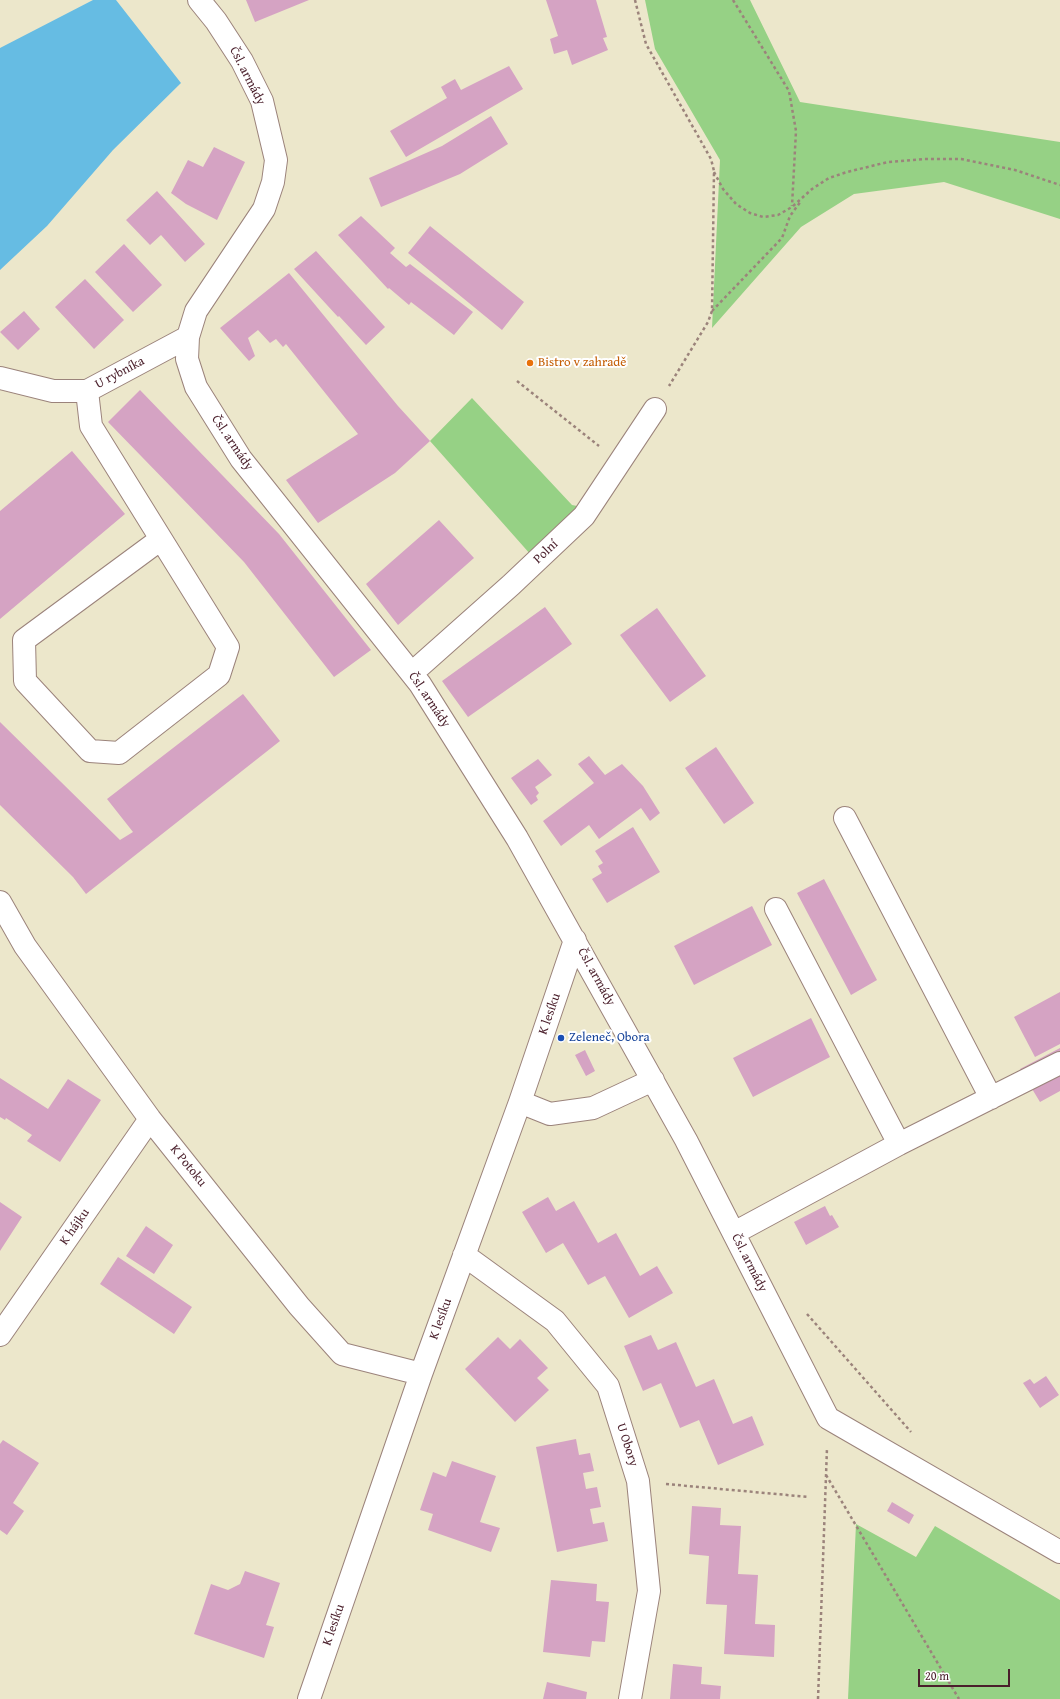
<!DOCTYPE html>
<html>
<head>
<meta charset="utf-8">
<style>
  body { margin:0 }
  #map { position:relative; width:1060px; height:1699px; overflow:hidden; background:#ece7cb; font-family:"Gentium Book Plus",serif }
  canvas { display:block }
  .scale { position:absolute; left:918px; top:1669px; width:92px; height:18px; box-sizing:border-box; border:2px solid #4a1f2b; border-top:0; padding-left:5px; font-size:12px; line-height:14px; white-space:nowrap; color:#4a1f2b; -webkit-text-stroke:3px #fff; paint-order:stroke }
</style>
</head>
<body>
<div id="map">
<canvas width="1060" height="1699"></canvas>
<div class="scale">20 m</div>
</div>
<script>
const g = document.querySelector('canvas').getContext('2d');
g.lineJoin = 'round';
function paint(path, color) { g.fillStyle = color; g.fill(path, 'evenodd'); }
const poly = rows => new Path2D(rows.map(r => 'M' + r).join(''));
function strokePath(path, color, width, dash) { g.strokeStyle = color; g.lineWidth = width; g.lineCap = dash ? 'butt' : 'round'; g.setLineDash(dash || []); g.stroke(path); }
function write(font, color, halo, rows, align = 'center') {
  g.font = font + ' "Gentium Book Plus",serif'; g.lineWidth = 4; g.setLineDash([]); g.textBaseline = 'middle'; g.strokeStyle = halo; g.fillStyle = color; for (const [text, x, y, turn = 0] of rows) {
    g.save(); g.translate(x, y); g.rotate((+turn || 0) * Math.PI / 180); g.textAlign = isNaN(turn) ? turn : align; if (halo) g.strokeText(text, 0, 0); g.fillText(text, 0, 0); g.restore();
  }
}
paint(poly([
  [645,0,750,0,800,102,1060,142,1060,219,944,182,854,194,801,227,712,328,720,160,655,49],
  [472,398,572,505,582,507,531,555,430,441],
  [856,1524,916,1557,935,1526,1060,1600,1060,1699,848,1699]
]), '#96d185');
paint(poly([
  [93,0,116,0,181,83,113,150,47,226,0,270,0,48]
]), '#66bce3');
paint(poly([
  [246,0,309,0,255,22],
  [546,0,596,0,607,37,603,38,608,50,572,65,567,50,554,54,550,39,558,36],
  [509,66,523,89,406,157,390,131,447,98,441,87,455,79,461,90],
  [491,116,508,144,460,174,381,207,369,178,442,146],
  [214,147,245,162,217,220,186,204,171,193,188,160,203,167],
  [157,191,205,244,185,262,161,235,150,245,126,220],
  [361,216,395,248,390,253,406,267,410,264,473,312,454,335,411,302,409,305,389,288,388,289,338,235],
  [430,226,524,302,502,330,408,253],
  [124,244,162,285,133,312,95,272],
  [316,251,385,327,366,345,339,316,338,317,294,269],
  [289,273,398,406,430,441,395,473,318,523,286,480,358,434,286,344,283,347,276,339,270,343,258,330,248,338,255,356,249,361,220,328],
  [85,279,124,320,94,349,55,307],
  [24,311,40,329,18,350,0,332],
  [140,390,279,534,371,650,334,677,244,562,108,422],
  [72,451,125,514,0,619,0,511],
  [439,520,474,558,398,625,366,584],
  [545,607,572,644,468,717,442,681],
  [657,608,706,676,670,702,620,635],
  [243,694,280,741,86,894,73,877,0,805,0,722,120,840,133,832,107,799],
  [716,747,754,803,724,824,685,768],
  [589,756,605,775,622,764,643,786,660,813,650,821,641,808,599,839,589,825,561,846,543,821,594,783,578,764],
  [538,759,552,775,535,787,539,793,536,796,538,800,531,805,511,778],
  [633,827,660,872,607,903,592,879,602,873,598,866,603,863,595,851],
  [824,879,877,980,851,995,797,893],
  [752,906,772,945,694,985,674,946],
  [1060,992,1060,1044,1035,1057,1014,1017],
  [811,1018,830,1057,753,1097,733,1058],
  [1060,1048,1060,1091,1040,1102,1020,1069],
  [585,1050,595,1071,586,1076,575,1055],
  [0,1078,48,1109,68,1079,101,1100,60,1162,27,1141,32,1135,6,1118,5,1120,0,1117],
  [548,1197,556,1211,574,1201,598,1243,616,1233,640,1276,657,1266,673,1293,629,1318,605,1276,588,1285,563,1243,546,1253,522,1212],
  [0,1202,22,1217,0,1251],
  [825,1206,830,1216,832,1215,839,1227,806,1245,794,1222],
  [146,1226,173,1245,154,1274,126,1256],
  [118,1257,192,1307,174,1334,100,1284],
  [651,1335,658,1350,676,1342,696,1387,714,1379,733,1424,752,1416,764,1445,718,1465,699,1420,680,1428,661,1383,643,1391,624,1346],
  [498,1337,510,1349,520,1339,548,1368,537,1378,549,1390,515,1422,465,1369],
  [1046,1376,1059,1395,1040,1408,1023,1383,1030,1379,1034,1384],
  [576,1439,579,1455,590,1453,594,1471,583,1473,586,1489,597,1487,601,1507,590,1509,593,1524,604,1522,608,1541,557,1552,536,1447],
  [3,1440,39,1463,13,1503,24,1511,7,1535,0,1530,0,1444],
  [452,1461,496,1476,480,1522,500,1528,491,1552,428,1530,433,1514,420,1510,433,1472,446,1477],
  [892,1502,914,1515,909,1524,887,1511],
  [692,1506,721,1508,720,1525,741,1526,738,1574,758,1575,755,1624,775,1625,774,1657,724,1654,727,1605,706,1604,709,1556,689,1554],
  [245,1571,280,1583,266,1625,274,1627,264,1658,194,1634,211,1584,228,1590,240,1584],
  [551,1580,597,1584,596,1601,609,1602,605,1642,592,1641,590,1657,543,1652],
  [673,1664,702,1667,701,1684,721,1686,720,1699,670,1699],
  [547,1682,587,1692,586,1699,543,1699]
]), '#d5a3c3');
const minor = poly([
  [199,0,216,21,242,61,262,101,276,160,273,182,264,209,196,311,188,337,187,359,196,387,241,459,420,684,517,838,686,1140,828,1418,1060,1552],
  [0,378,53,391,87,391,188,337],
  [87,391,91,426,228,647,219,675,119,753,90,751,25,681,24,640,161,539],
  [412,673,511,585,584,516,655,409],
  [845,818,991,1098],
  [0,902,25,946,150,1119,299,1306,342,1354,421,1374],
  [776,909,899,1144],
  [520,1102,550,1114,593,1108,653,1080],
  [734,1233,899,1144,1060,1063],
  [464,1255,555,1321,608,1386,638,1481,649,1591,630,1699],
  [0,1335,150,1119],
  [309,1699,421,1374,520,1102,575,940]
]);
strokePath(minor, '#9b837b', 24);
strokePath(poly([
  [635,0,646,44,711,159,714,171,712,311,708,322,669,386],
  [733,0,789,91,796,131,792,206],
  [714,172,723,189,736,204,750,213,763,217,778,215,792,207,812,189,829,178,847,172,888,162,924,159,961,159,1015,170,1060,185],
  [712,311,782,238,790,216,801,201],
  [517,381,599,446],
  [807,1314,911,1432],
  [826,1475,959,1699],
  [666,1484,809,1497],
  [818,1699,827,1448]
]), '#9b837b', 2.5, [3, 3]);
strokePath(minor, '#fff', 22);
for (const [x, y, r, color] of [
  [530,363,4,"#e8710a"],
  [561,1038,4,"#1a4fb4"]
]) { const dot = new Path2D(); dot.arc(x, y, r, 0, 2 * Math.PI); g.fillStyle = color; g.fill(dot); strokePath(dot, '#fff', 1.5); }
write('13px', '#4a1f2b', '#fff', [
  ["Čsl. armády",247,76,63],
  ["U rybníka",120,373,-28],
  ["Čsl. armády",232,443,56],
  ["Polní",546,552,-43],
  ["Čsl. armády",429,700,56],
  ["Čsl. armády",596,977,61],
  ["K lesíku",550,1014,-71],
  ["K Potoku",188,1166,51],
  ["K hájku",75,1227,-55],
  ["Čsl. armády",749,1263,63],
  ["K lesíku",441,1319,-70],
  ["U Obory",627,1445,72],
  ["K lesíku",334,1625,-71]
]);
write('13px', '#c56008', '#fff', [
  ["Bistro v zahradě",538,363]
], 'left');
write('13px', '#164399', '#fff', [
  ["Zeleneč, Obora",569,1038]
], 'left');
</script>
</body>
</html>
